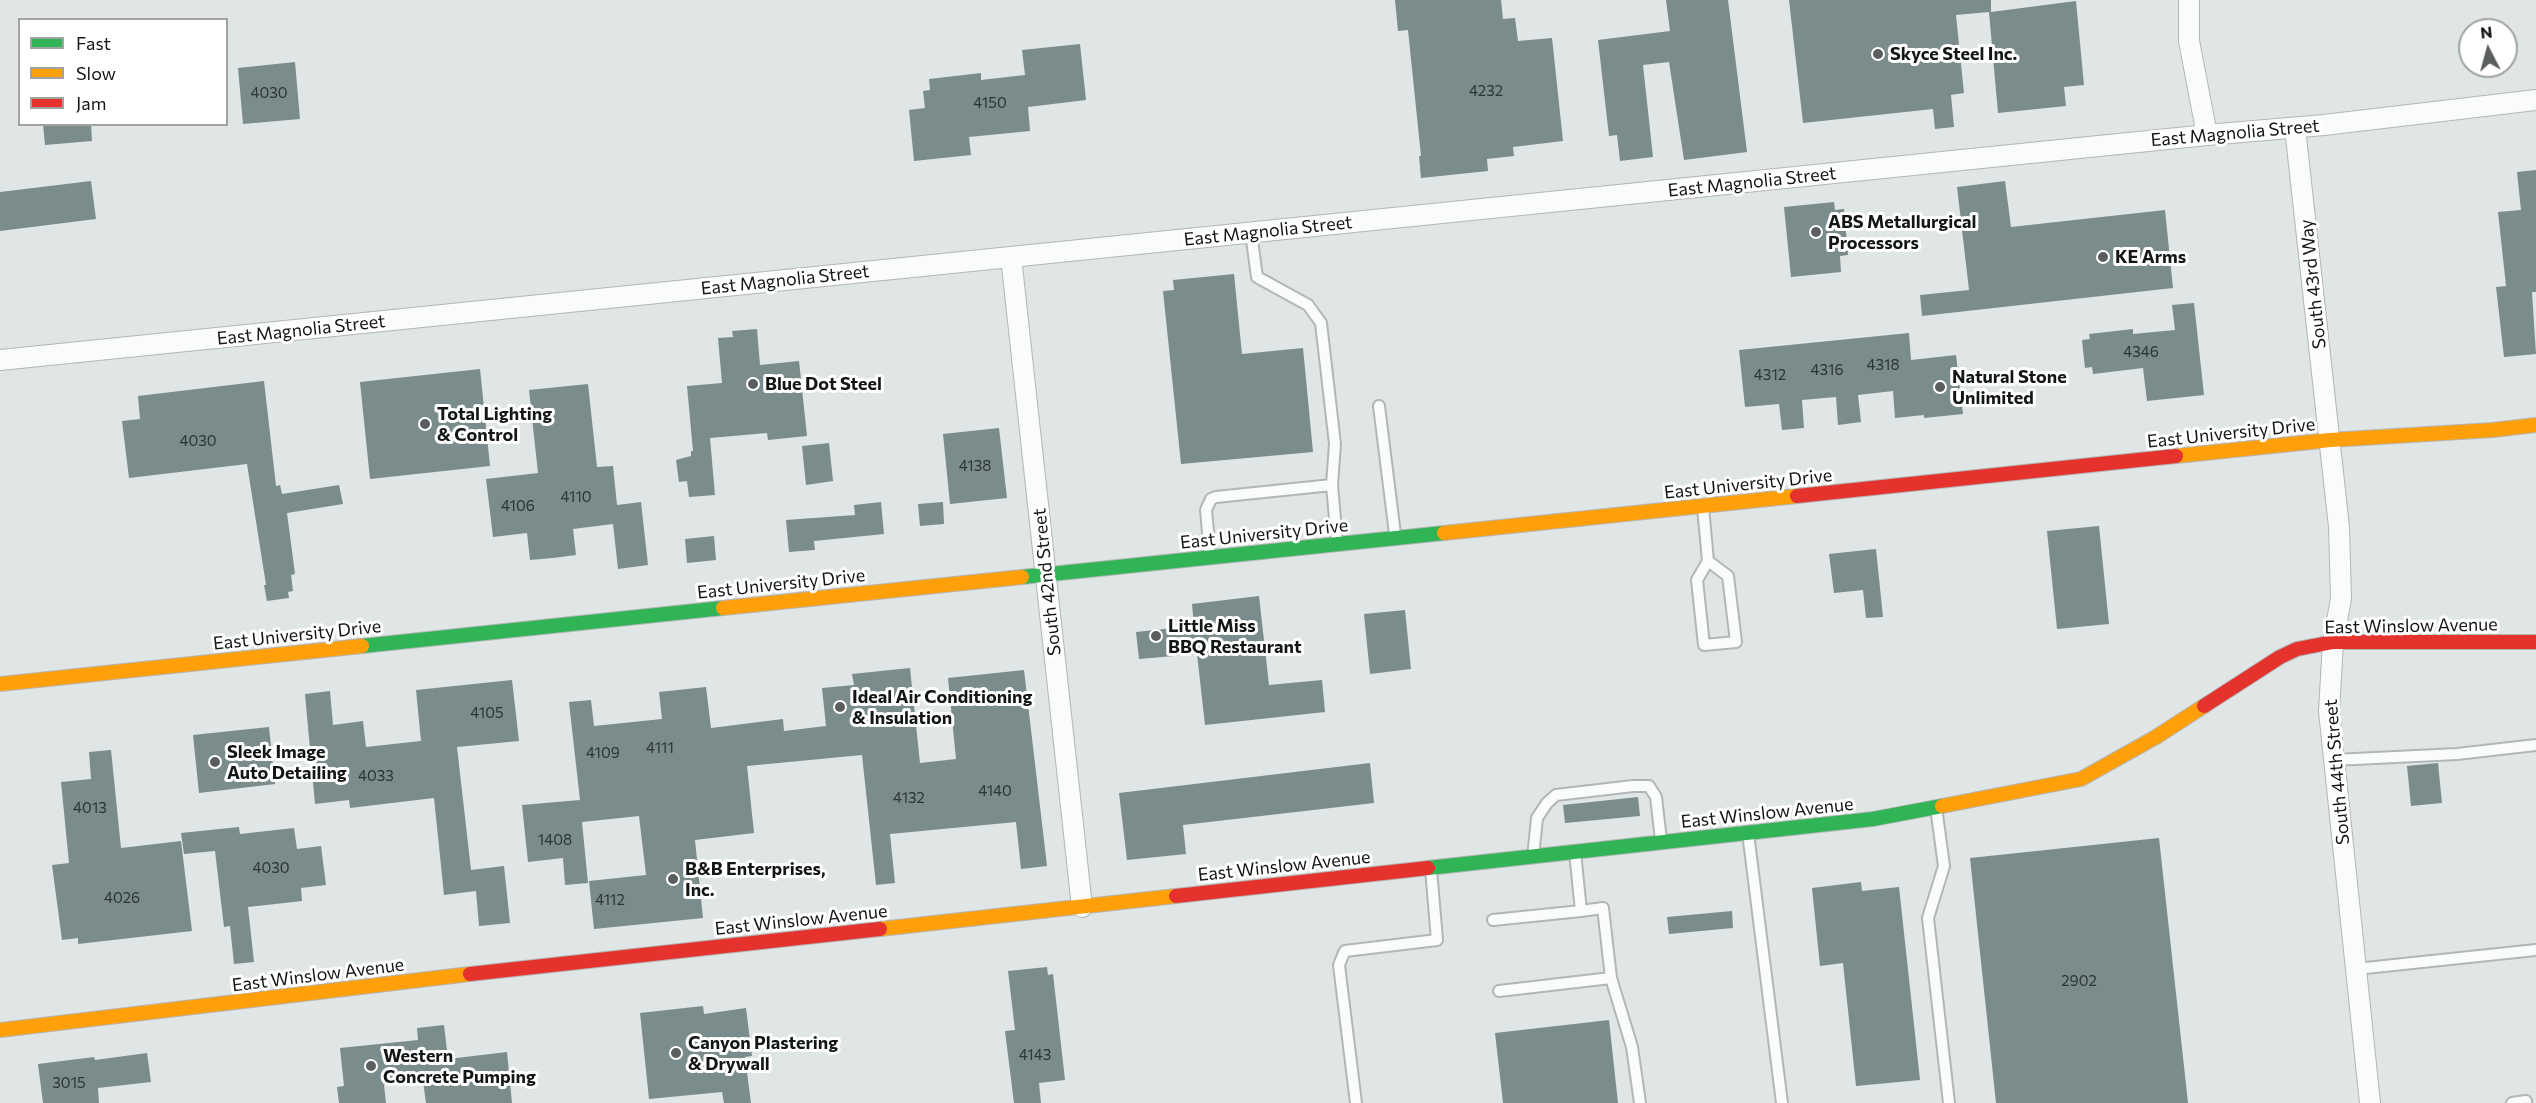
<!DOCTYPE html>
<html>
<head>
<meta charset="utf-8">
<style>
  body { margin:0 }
  #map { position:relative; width:2536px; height:1103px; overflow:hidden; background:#e0e5e5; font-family:Commissioner,sans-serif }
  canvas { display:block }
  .legend { position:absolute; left:18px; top:18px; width:210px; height:108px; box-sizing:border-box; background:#fff; border:2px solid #a1a2a2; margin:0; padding:8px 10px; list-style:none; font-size:18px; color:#131616 }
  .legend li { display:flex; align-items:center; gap:12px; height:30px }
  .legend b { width:30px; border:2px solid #a1a2a2 }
  .north { position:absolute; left:2458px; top:18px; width:60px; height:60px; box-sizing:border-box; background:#fff; border:2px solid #a1a2a2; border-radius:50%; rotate:354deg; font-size:16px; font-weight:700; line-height:24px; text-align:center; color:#131616 }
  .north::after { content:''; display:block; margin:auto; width:21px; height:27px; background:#5b5e5e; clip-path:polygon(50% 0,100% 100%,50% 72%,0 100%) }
</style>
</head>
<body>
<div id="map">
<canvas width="2536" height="1103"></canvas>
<ul class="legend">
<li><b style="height:8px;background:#30b455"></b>Fast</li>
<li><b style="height:8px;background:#ff9f0a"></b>Slow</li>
<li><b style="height:8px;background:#e5322d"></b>Jam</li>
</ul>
<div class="north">N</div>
</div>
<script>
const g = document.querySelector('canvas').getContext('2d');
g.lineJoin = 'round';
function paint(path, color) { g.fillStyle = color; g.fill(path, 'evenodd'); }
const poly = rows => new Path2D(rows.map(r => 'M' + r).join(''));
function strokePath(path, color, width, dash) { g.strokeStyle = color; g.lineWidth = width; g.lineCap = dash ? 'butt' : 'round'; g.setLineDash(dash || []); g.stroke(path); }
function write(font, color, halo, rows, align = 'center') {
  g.font = font + ' Commissioner,sans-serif'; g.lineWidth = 6; g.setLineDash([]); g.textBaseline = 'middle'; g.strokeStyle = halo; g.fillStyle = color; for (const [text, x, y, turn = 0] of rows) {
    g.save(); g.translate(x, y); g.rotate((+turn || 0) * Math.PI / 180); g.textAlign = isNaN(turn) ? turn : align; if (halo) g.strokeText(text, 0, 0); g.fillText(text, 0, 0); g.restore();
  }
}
paint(poly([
  [1395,0,1501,0,1503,19,1515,18,1518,41,1552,38,1563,141,1513,147,1514,156,1487,159,1488,171,1421,178,1419,156,1421,156,1408,30,1398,31],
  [1666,0,1728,0,1747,152,1684,160,1669,62,1643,65,1653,157,1620,161,1617,135,1609,136,1598,40,1670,31],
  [1789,0,1991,0,1991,12,2076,1,2084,85,2064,87,2066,106,1998,113,1989,12,1956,15,1964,93,1951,95,1954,127,1935,129,1933,109,1803,123],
  [1080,44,1086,100,1028,107,1030,131,969,137,971,155,914,161,909,110,925,108,923,91,930,90,929,79,981,73,981,80,1025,75,1022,50],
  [295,62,300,119,243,124,238,68],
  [43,124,91,124,92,141,45,145],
  [2536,170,2536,292,2532,292,2536,354,2504,357,2496,287,2506,286,2498,212,2521,210,2517,172],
  [91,181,96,219,0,231,0,192],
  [2005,181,2011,227,2165,210,2173,288,1922,316,1920,295,1969,290,1957,187],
  [1834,202,1835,210,1844,209,1848,255,1840,256,1841,272,1791,277,1784,207],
  [1234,274,1242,354,1303,348,1313,452,1181,464,1163,291,1174,290,1173,280],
  [2194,303,2204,395,2147,401,2143,368,2093,374,2092,367,2085,368,2082,340,2090,339,2089,334,2133,329,2133,334,2175,330,2172,305],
  [757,329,760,365,799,361,807,436,768,440,767,433,710,438,715,495,689,497,687,481,679,482,676,460,691,456,691,451,693,451,687,386,722,383,718,338,733,337,732,331],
  [1909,333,1911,360,1956,355,1963,414,1924,418,1924,415,1895,418,1893,391,1858,395,1861,422,1838,425,1836,397,1802,400,1804,428,1782,430,1779,404,1745,407,1739,350],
  [480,369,490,466,370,479,360,382],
  [264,381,276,486,280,485,282,494,339,485,343,504,287,513,295,574,291,575,293,591,288,592,289,598,267,601,264,585,266,585,247,464,129,478,122,421,140,419,138,396],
  [588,384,597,467,613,466,617,505,641,502,648,565,618,569,613,524,573,529,576,555,553,558,530,560,527,533,493,537,486,479,538,473,529,390],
  [999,428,1007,498,950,504,943,434],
  [829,443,833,481,806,485,802,446],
  [881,502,884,534,814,541,815,550,789,552,786,520,855,515,854,505],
  [943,502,944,524,920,526,918,504],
  [2099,526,2109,624,2057,629,2047,531],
  [714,536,716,560,687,563,685,539],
  [1876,549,1883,617,1866,618,1863,590,1834,593,1829,554],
  [1259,596,1269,685,1322,680,1325,712,1205,725,1197,654,1139,659,1136,632,1194,626,1192,604],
  [1405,610,1411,669,1370,674,1364,614],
  [910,668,920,763,956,759,948,678,1024,670,1047,866,1021,869,1016,822,890,834,895,883,876,885,862,755,747,766,754,833,695,840,703,918,594,929,589,881,646,875,639,816,582,822,588,883,565,885,563,858,528,862,522,805,580,800,569,702,591,700,594,726,662,719,659,692,706,687,711,728,783,719,784,731,826,726,822,688,854,685,852,674],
  [512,680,519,741,457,747,471,870,504,866,510,923,479,926,476,891,444,895,434,798,350,808,349,800,315,804,305,694,330,691,333,725,363,721,366,747,421,741,416,690],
  [269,727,275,784,199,793,193,735],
  [111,750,121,848,181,841,192,931,78,944,78,938,62,940,52,865,69,863,61,782,91,779,89,752],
  [1370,763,1374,803,1183,825,1186,854,1127,860,1119,793],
  [2438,763,2442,803,2411,806,2407,766],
  [1638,797,1640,816,1565,823,1563,805],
  [239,827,240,834,294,828,297,849,321,846,326,885,301,888,302,901,248,907,254,962,234,964,230,926,224,927,215,851,184,854,181,833],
  [2159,838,2188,1103,1996,1103,1970,858],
  [1861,882,1862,891,1899,887,1920,1080,1856,1086,1843,963,1820,966,1812,888],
  [1732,911,1733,928,1669,934,1667,917],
  [1047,967,1048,975,1053,974,1065,1080,1039,1083,1041,1103,1014,1103,1005,1031,1015,1030,1008,971],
  [703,1006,704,1014,746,1008,752,1056,745,1057,751,1103,724,1103,722,1092,649,1099,640,1013],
  [1609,1020,1618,1103,1503,1103,1495,1033],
  [444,1025,448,1059,507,1052,512,1103,426,1103,423,1081,384,1085,386,1103,339,1103,337,1087,344,1086,340,1048,418,1040,417,1028],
  [147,1053,151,1082,98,1088,99,1103,43,1103,38,1064,94,1057,95,1060]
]), '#7a8c8c');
const lane = poly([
  [1251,233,1257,277,1308,305,1321,323,1335,444,1332,485],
  [1379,406,1395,534],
  [1703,507,1708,561,1697,580,1704,645,1736,642,1728,576,1708,561],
  [1210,554,1206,510,1211,499,1216,497,1332,485,1337,542],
  [2334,760,2457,754,2536,745],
  [1936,807,1944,866,1928,918,1949,1103],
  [1748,833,1782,1103],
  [1533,857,1537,818,1547,803,1556,795,1633,786,1649,786,1656,797,1661,840],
  [1493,920,1581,911,1575,852],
  [2356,969,2536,950],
  [1611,978,1632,1047,1640,1103],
  [1499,991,1611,978,1603,908,1581,911],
  [1356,1103,1339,965,1343,955,1345,951,1437,940,1431,869],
  [2512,1103,2526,1101]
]);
const street = poly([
  [2189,0,2189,41,2207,135],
  [2295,128,2339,527,2341,599,2333,642,2329,711,2370,1103],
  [1011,257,1082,907],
  [0,360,2207,135,2324,125,2536,100]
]);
const fast = poly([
  [1022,577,1444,533],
  [362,646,723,608],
  [1428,868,1873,819,1942,806]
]);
const slow = poly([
  [2176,456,2330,440,2493,430,2536,425],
  [1444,533,1797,496],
  [723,608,1022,577],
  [0,684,362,646],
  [1942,806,2081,779,2156,737,2204,706],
  [880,929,1176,896],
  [0,1030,470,974]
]);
const jam = poly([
  [1797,496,2176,456],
  [2204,706,2280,657,2297,649,2333,642,2536,642],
  [1176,896,1428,868],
  [470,974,880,929]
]);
strokePath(lane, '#b3b6b6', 14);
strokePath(street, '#b3b6b6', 22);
strokePath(fast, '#b3b6b6', 16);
strokePath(slow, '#b3b6b6', 16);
strokePath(jam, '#b3b6b6', 16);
strokePath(lane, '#fafbfb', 10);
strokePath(street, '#fafbfb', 20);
strokePath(fast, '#30b455', 14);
strokePath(slow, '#ff9f0a', 14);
strokePath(jam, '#e5322d', 14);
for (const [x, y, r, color] of [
  [1878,54,6,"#5b5e5e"],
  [1816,232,6,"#5b5e5e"],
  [2103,257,6,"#5b5e5e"],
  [753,384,6,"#5b5e5e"],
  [1940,387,6,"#5b5e5e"],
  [425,424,6,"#5b5e5e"],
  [1156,636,6,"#5b5e5e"],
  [840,707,6,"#5b5e5e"],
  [215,762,6,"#5b5e5e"],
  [673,879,6,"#5b5e5e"],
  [676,1053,6,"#5b5e5e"],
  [371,1066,6,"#5b5e5e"]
]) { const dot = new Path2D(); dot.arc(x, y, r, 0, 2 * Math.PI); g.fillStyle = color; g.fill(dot); strokePath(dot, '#fff', 2); }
write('15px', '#2d3434', null, [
  ["4232",1486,91],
  ["4030",269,93],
  ["4150",990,103],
  ["4346",2141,352],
  ["4318",1883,365],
  ["4316",1827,370],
  ["4312",1770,375],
  ["4030",198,441],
  ["4138",975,466],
  ["4110",576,497],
  ["4106",518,506],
  ["4105",487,713],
  ["4111",660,748],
  ["4109",603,753],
  ["4033",376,776],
  ["4140",995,791],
  ["4132",909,798],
  ["4013",90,808],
  ["1408",555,840],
  ["4030",271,868],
  ["4026",122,898],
  ["4112",610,900],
  ["2902",2079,981],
  ["4143",1035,1055],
  ["3015",69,1083]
]);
write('bold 18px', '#131616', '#fff', [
  ["Skyce Steel Inc.",1890,54],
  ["ABS Metallurgical",1828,222],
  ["Processors",1828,243],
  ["KE Arms",2115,257],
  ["Natural Stone",1952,377],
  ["Unlimited",1952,398],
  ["Blue Dot Steel",765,384],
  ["Total Lighting",437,414],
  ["& Control",437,435],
  ["Little Miss",1168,626],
  ["BBQ Restaurant",1168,647],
  ["Ideal Air Conditioning",852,697],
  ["& Insulation",852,718],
  ["Sleek Image",227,752],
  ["Auto Detailing",227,773],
  ["B&B Enterprises,",685,869],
  ["Inc.",685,890],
  ["Canyon Plastering",688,1043],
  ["& Drywall",688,1064],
  ["Western",383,1056],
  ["Concrete Pumping",383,1077]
], 'left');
write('18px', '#131616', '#fff', [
  ["East Magnolia Street",2235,133,-5],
  ["East Magnolia Street",1752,182,-6],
  ["East Magnolia Street",1268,231,-6],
  ["East Magnolia Street",785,280,-6],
  ["South 43rd Way",2313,284,-96],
  ["East Magnolia Street",301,330,-6],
  ["East University Drive",2231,433,-6],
  ["East University Drive",1748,484,-6],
  ["East University Drive",1264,534,-6],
  ["South 42nd Street",1047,582,-96],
  ["East University Drive",781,584,-6],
  ["East Winslow Avenue",2411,626,-1],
  ["East University Drive",297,635,-6],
  ["South 44th Street",2337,772,-95],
  ["East Winslow Avenue",1767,813,-6],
  ["East Winslow Avenue",1284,866,-6],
  ["East Winslow Avenue",801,920,-6],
  ["East Winslow Avenue",318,975,-7]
]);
</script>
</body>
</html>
